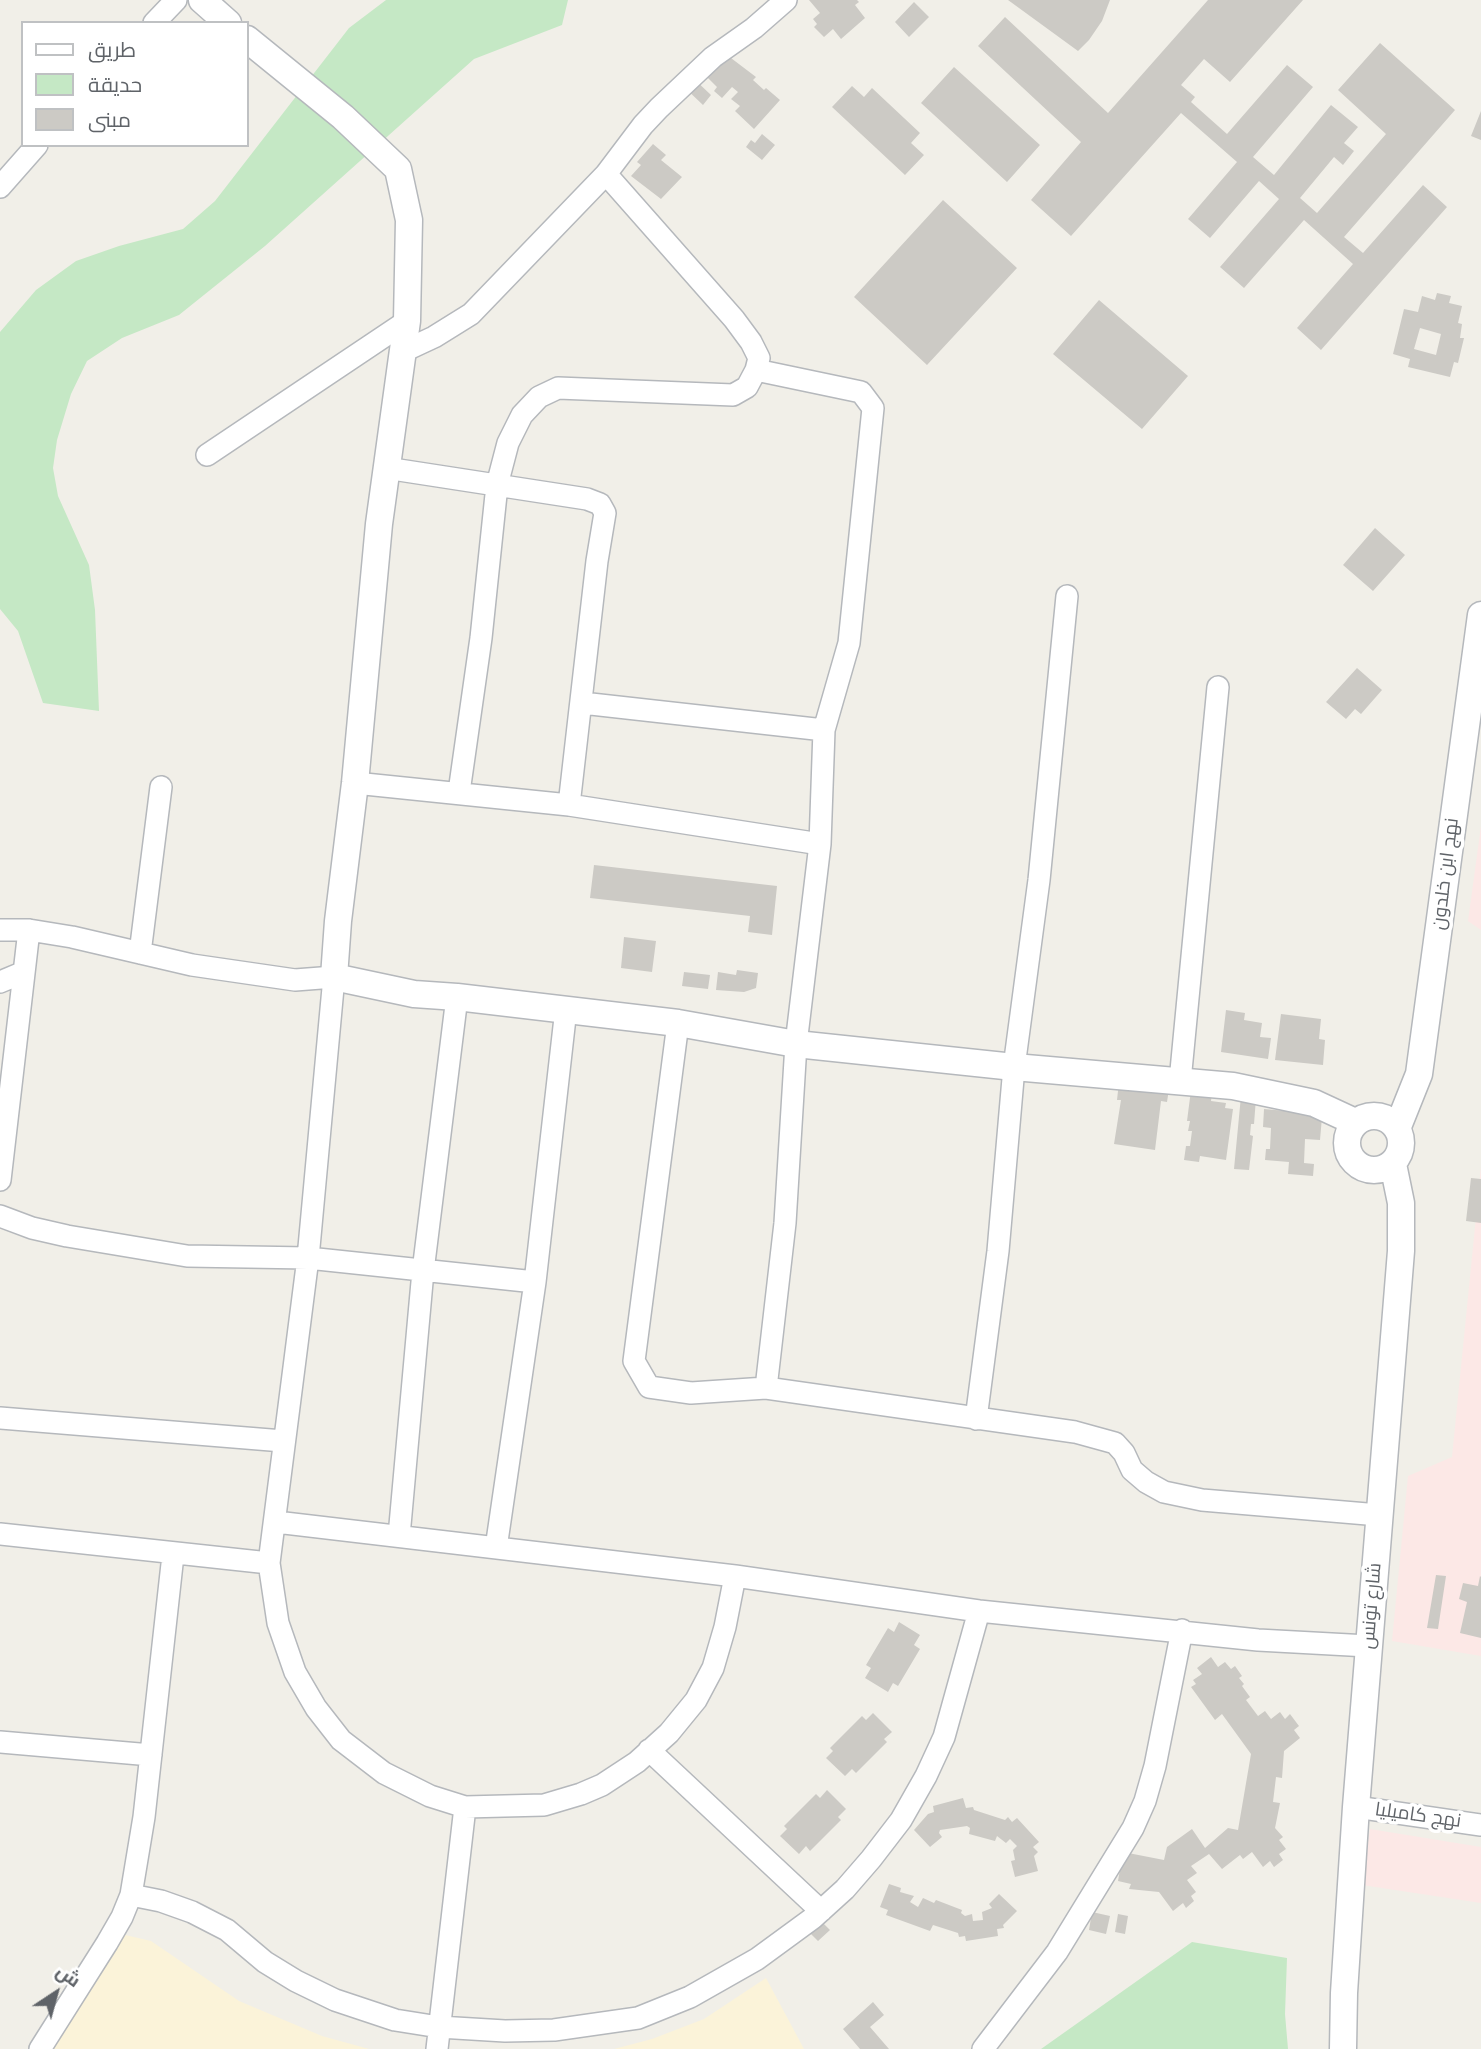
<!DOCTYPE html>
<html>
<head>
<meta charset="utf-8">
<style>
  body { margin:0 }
  #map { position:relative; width:1481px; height:2049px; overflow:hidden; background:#f1efe8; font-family:"Varela Round",Cairo,sans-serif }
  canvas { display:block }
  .legend { position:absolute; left:21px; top:21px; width:228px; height:126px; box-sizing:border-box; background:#fff; border:2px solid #bfc1c3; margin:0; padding:9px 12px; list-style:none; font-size:21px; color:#5f6368 }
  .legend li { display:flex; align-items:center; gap:14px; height:35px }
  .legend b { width:35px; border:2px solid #bfc1c3 }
  .north { position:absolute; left:21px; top:1958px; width:70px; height:70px; -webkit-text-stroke:5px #fff; paint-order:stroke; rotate:36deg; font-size:19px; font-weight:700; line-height:28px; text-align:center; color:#5f6368 }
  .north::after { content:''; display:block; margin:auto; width:24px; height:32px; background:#5f6368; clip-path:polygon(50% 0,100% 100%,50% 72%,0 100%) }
</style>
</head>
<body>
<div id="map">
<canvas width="1481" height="2049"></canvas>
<ul class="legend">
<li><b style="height:9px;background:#fff"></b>طريق</li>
<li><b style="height:19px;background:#c5e8c5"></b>حديقة</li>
<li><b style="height:19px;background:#cccac5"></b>مبنى</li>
</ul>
<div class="north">ش</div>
</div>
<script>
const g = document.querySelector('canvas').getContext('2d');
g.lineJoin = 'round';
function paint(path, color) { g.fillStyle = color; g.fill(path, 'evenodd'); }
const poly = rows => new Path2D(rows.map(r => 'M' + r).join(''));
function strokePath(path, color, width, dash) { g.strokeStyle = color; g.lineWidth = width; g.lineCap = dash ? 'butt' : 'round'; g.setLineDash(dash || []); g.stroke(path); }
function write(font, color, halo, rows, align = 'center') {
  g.font = font + ' "Varela Round",Cairo,sans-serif'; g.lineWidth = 7; g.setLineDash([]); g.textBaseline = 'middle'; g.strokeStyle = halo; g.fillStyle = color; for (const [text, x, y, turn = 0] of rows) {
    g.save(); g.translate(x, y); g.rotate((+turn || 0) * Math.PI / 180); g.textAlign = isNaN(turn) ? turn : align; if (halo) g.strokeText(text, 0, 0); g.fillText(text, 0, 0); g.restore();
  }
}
paint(poly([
  [1481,826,1481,930,1468,921],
  [1481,1167,1481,1656,1392,1641,1408,1476,1452,1457],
  [1370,1829,1481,1847,1481,1903,1362,1885]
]), '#fce8e6');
paint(poly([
  [386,0,568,0,562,25,474,59,265,246,179,315,122,338,87,361,71,394,57,440,53,468,58,496,89,565,95,610,99,711,43,703,18,631,0,609,0,332,36,290,76,261,119,246,183,229,215,201,349,28],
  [1192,1942,1287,1958,1285,2014,1288,2049,1041,2049]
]), '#c5e8c5');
paint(poly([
  [121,1934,151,1941,239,2001,322,2036,369,2049,49,2049],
  [766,1978,804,2049,614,2049,652,2039,704,2019]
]), '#fbf3d9');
paint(poly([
  [809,0,857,0,859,2,855,5,865,18,841,39,833,29,824,37,814,27,817,24,813,19,820,13],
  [1008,0,1110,0,1102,21,1089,40,1078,51],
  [1208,0,1303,0,1230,82,1204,59,1181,85,1195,97,1191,102,1227,134,1287,65,1313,87,1253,157,1274,175,1331,105,1358,127,1344,143,1354,151,1343,165,1334,157,1300,198,1317,213,1386,134,1338,90,1380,43,1455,110,1344,237,1363,253,1423,185,1447,207,1321,350,1297,328,1353,264,1304,220,1244,288,1220,267,1279,199,1259,181,1210,238,1188,219,1237,162,1181,113,1071,236,1031,200,1081,142,978,46,1005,17,1108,113],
  [914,2,929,17,909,37,895,22],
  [727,55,756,77,753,80,764,90,766,88,780,100,754,129,735,111,740,106,731,99,738,92,732,87,722,98,714,91,717,87,707,77],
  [954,67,1040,145,1007,182,921,103],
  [692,77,711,95,703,105,683,86],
  [852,86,864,97,872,88,920,133,911,143,924,155,905,175,832,107],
  [1481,111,1481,140,1471,136],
  [762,134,775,145,762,160,746,147,751,140,755,143],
  [653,144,666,155,661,160,682,177,661,199,631,176,641,165,637,162],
  [943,200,1017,268,927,365,854,297],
  [1437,293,1451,296,1449,303,1462,306,1458,323,1462,324,1460,338,1464,338,1458,363,1454,362,1450,377,1408,367,1410,359,1393,354,1404,309,1418,312,1422,296,1435,300],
  [1420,328,1441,334,1436,355,1414,349],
  [1099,300,1188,376,1142,429,1053,354],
  [1375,528,1405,555,1373,591,1343,565],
  [1357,668,1382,690,1361,714,1355,709,1346,719,1326,702],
  [594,865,777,886,772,935,748,932,750,916,590,898],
  [624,937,656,941,652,972,621,968],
  [737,970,758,973,756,988,744,992,716,990,718,972,736,975],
  [684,972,710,975,708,989,682,986],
  [1226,1010,1245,1013,1244,1020,1262,1023,1260,1037,1271,1038,1268,1059,1221,1052],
  [1281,1014,1321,1019,1319,1039,1325,1040,1323,1065,1275,1060],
  [1119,1082,1169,1089,1167,1102,1161,1101,1155,1150,1114,1144,1121,1100,1117,1100],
  [1191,1090,1212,1093,1211,1101,1226,1103,1225,1108,1233,1109,1226,1160,1200,1156,1199,1162,1184,1160,1186,1146,1190,1146,1192,1131,1188,1131,1190,1121,1187,1121],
  [1241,1096,1256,1098,1254,1124,1251,1124,1250,1135,1253,1136,1249,1170,1234,1169],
  [1287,1101,1322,1117,1320,1140,1305,1139,1304,1163,1314,1164,1313,1176,1288,1174,1289,1162,1265,1160,1266,1149,1270,1149,1271,1128,1263,1127,1264,1109,1286,1111],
  [1471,1178,1481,1179,1481,1223,1466,1221],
  [1436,1575,1446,1576,1438,1629,1427,1628],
  [1480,1576,1481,1577,1481,1638,1460,1633,1467,1602,1459,1599,1463,1583,1478,1586],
  [899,1622,920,1635,914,1645,920,1649,898,1686,893,1683,888,1692,865,1678,871,1668,866,1665,888,1628,894,1632],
  [1211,1657,1218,1667,1225,1662,1231,1669,1235,1666,1242,1676,1239,1678,1244,1684,1242,1686,1250,1697,1246,1700,1258,1716,1265,1711,1271,1719,1280,1712,1285,1719,1290,1714,1299,1726,1294,1730,1300,1738,1284,1751,1282,1778,1276,1777,1273,1802,1280,1803,1275,1828,1283,1837,1279,1840,1286,1849,1279,1854,1283,1860,1274,1867,1270,1861,1263,1867,1252,1852,1243,1859,1240,1855,1222,1869,1209,1854,1191,1866,1197,1873,1187,1880,1196,1892,1191,1896,1194,1901,1186,1908,1183,1903,1173,1911,1159,1892,1129,1889,1131,1884,1118,1881,1123,1852,1164,1860,1167,1847,1192,1829,1205,1848,1228,1828,1238,1830,1251,1754,1222,1714,1215,1720,1191,1687,1196,1684,1193,1680,1202,1674,1197,1668],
  [873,1713,892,1732,884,1739,887,1742,856,1773,852,1769,845,1776,826,1758,833,1751,830,1748,862,1716,866,1720],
  [827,1790,846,1809,838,1817,841,1820,810,1851,806,1846,799,1854,780,1836,787,1829,784,1826,816,1794,820,1798],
  [963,1798,966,1808,973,1807,974,1810,1005,1820,1008,1817,1012,1822,1017,1818,1039,1842,1033,1847,1038,1852,1034,1856,1038,1871,1015,1877,1011,1861,1015,1860,1013,1850,1017,1846,1010,1839,1006,1843,997,1836,995,1841,969,1834,970,1828,967,1826,940,1830,939,1833,942,1837,930,1847,914,1830,928,1814,934,1812,933,1806],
  [889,1884,901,1888,900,1892,914,1896,910,1902,918,1907,923,1898,934,1903,936,1900,962,1910,961,1913,965,1916,972,1914,973,1921,983,1920,982,1912,992,1908,989,1904,999,1894,1017,1911,1003,1925,1004,1928,997,1929,998,1936,966,1941,965,1936,959,1937,958,1933,933,1925,930,1931,886,1915,888,1910,880,1907],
  [1092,1912,1110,1916,1106,1934,1089,1930],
  [1118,1914,1128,1916,1125,1934,1115,1932],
  [820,1920,830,1930,818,1941,808,1931],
  [873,2002,884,2015,870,2027,889,2049,860,2049,843,2029]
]), '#cccac5');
const minor = poly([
  [154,23,176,0],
  [0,187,37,145],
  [404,351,434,337,471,314,606,174,643,125,659,108,713,57,754,28,786,0],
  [756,370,861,392,873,408,849,643,824,730,820,844,796,1044,785,1223,766,1388],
  [207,455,407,321],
  [386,468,587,499,600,504,605,513,597,561,569,805],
  [582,703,824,730],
  [355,783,569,805,820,844],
  [459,792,481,638,497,485,508,443,522,415,539,397,558,388,733,395,747,387,756,370,759,358,751,342,734,319,606,174],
  [0,930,29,930,72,937,192,965,295,980,334,977,308,1258,269,1563,278,1623,295,1672,316,1708,341,1740,384,1773,430,1796,465,1807,544,1805,581,1794,602,1785,637,1762,669,1733,696,1700,713,1668,725,1627,735,1576],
  [140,953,161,787],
  [0,982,24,972],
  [678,1023,634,1361,649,1387,691,1393,766,1388,1075,1432,1115,1443,1124,1453,1132,1470,1146,1482,1164,1492,1202,1500,1379,1515],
  [1180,1081,1218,687],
  [0,1180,29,930],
  [0,1216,32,1228,67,1236,187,1256,308,1258,535,1282],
  [0,1418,283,1441],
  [976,1419,998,1251,1014,1067,1039,880,1067,596],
  [276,1522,735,1576,979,1611,1258,1640,1368,1646],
  [0,1534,269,1563],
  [399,1536,423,1271,457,997],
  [496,1548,535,1282,566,1009],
  [0,1742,151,1755],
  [649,1750,821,1911],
  [1356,1807,1481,1825],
  [131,1895,161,1901,192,1912,227,1930,265,1962,296,1981,335,2000,395,2020,439,2027,505,2031,554,2030,638,2018,690,1997,757,1959,813,1918,845,1889,871,1859,901,1820,926,1776,944,1737,979,1611],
  [40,2049,107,1943,122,1917,131,1895,144,1817,173,1555],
  [437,2049,465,1807],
  [983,2049,1057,1952,1133,1828,1145,1801,1155,1766,1182,1630]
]);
const tertiary = poly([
  [202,0,228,23],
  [247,39,343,117,398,169,409,220,407,321,379,524,355,783,338,921,334,977,414,994,457,997,678,1023,796,1044,1014,1067,1233,1086,1314,1103,1355,1122],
  '1347 1143a27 27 0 1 1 54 0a27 27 0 1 1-54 0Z',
  [1397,1129,1419,1074,1481,615],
  [1343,2049,1344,1993,1356,1807,1401,1251,1401,1203,1393,1164]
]);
strokePath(minor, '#b5b8bc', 24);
strokePath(tertiary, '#b5b8bc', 29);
strokePath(minor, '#fff', 21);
strokePath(tertiary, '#fff', 26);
write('19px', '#5f6368', '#fff', [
  ["نهج ابن خلدون",1446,874,-83],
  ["شارع تونس",1372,1606,-85],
  ["نهج كاميليا",1418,1816,8]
]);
</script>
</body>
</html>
